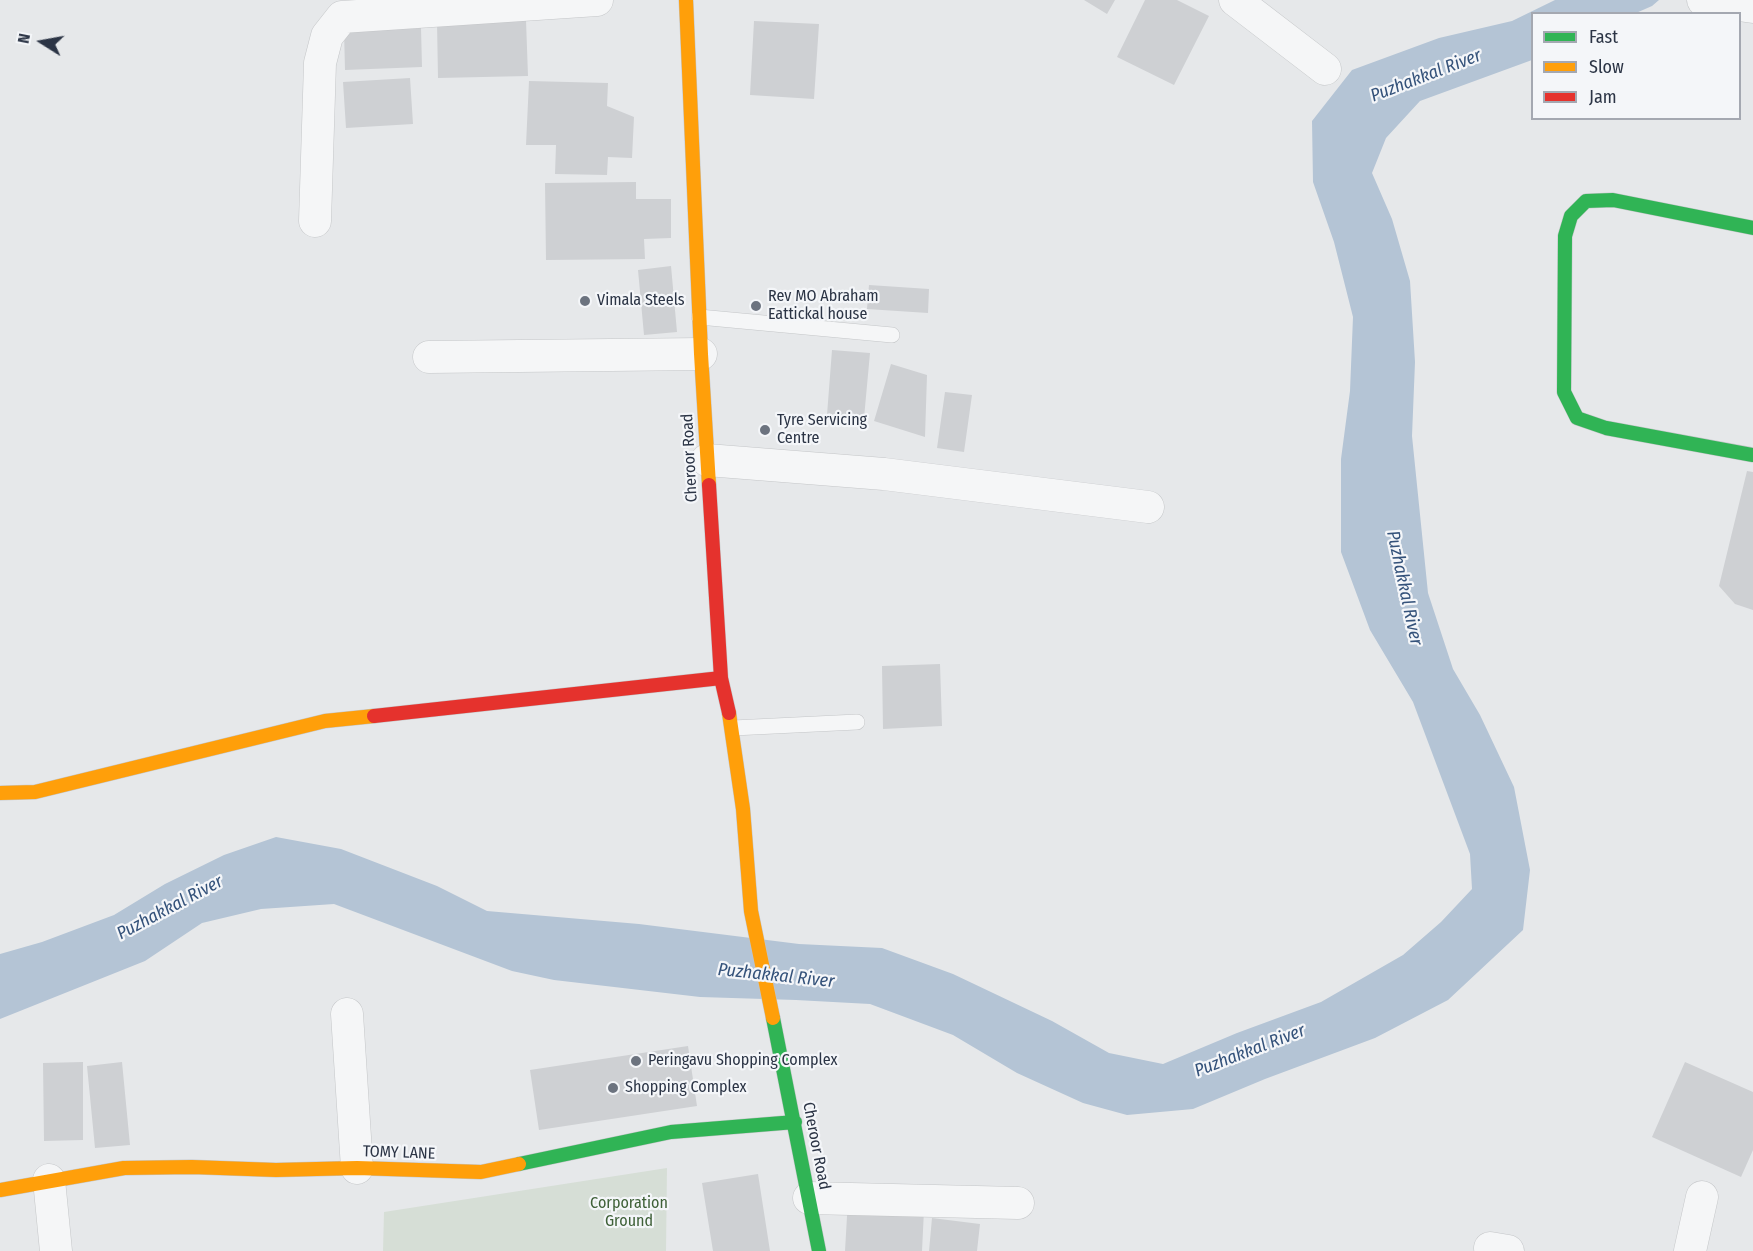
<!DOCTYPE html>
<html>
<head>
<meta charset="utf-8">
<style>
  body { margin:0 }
  #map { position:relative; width:1753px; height:1251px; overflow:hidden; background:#e6e8ea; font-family:"Fira Sans Condensed",sans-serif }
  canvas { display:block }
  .legend { position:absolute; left:1531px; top:12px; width:210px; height:108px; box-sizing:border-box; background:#f4f6f9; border:2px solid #a4a8b1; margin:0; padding:8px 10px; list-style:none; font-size:18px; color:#2b3445 }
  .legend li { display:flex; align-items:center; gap:12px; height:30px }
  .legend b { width:30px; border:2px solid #a4a8b1 }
  .north { position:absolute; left:12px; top:12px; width:60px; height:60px; -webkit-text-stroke:4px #f4f6f9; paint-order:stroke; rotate:281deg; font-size:16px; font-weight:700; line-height:24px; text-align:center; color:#2b3445 }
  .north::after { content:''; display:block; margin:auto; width:21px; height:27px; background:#2b3445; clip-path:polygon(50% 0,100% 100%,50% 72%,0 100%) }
</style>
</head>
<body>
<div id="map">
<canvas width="1753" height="1251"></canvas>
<ul class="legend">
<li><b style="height:8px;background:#30b455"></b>Fast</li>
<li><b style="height:8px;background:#ff9f0a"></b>Slow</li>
<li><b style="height:8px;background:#e5322d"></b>Jam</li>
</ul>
<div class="north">N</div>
</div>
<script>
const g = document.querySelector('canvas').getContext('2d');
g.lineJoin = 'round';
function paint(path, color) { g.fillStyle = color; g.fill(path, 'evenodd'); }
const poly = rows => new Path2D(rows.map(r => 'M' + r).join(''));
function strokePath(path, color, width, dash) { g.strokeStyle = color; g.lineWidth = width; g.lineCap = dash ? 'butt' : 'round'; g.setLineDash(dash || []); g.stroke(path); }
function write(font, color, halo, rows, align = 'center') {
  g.font = font + ' "Fira Sans Condensed",sans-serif'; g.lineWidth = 4.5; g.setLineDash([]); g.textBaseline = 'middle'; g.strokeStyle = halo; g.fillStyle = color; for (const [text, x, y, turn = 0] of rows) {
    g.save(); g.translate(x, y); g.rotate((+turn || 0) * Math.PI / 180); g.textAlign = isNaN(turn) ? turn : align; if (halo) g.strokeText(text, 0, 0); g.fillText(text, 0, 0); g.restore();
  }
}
paint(poly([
  [667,1168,666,1251,383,1251,384,1212]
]), '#d6ded6');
paint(poly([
  [1555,0,1659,0,1652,6,1636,13,1532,14,1532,60,1420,101,1386,138,1372,173,1392,219,1410,281,1415,362,1412,436,1428,593,1453,669,1480,715,1514,787,1530,870,1523,930,1448,1000,1375,1038,1265,1079,1193,1109,1127,1115,1083,1103,1017,1073,953,1035,870,1004,796,1000,700,997,554,980,512,971,334,904,261,909,202,923,145,961,0,1019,0,954,42,942,114,915,165,884,224,855,276,837,341,849,437,886,487,911,639,924,799,944,882,948,953,974,1052,1021,1109,1053,1163,1064,1237,1033,1321,1002,1403,955,1441,922,1472,889,1470,854,1413,702,1370,630,1341,552,1341,459,1350,391,1353,317,1334,242,1313,182,1312,121,1352,70,1439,38,1512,21]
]), '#b4c4d5');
paint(poly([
  [1084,0,1115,0,1107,14],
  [1145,0,1177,0,1209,16,1174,85,1117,57],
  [526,20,528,76,438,78,437,22],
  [754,21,819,24,814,99,750,95],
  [421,28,422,67,345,70,344,30],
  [410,78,413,124,346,128,343,82],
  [529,81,608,83,607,106,634,117,632,158,608,157,607,175,555,174,556,145,526,145],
  [636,182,636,199,671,199,671,238,644,239,645,259,546,260,545,183],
  [671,266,677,332,644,335,638,270],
  [869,285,929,289,928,313,867,309],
  [832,350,870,353,864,418,827,415],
  [891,364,927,375,925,437,874,421],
  [945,392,972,395,964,452,937,448],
  [1747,471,1753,472,1753,610,1735,604,1719,586],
  [940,664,942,726,883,729,882,666],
  [688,1046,697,1106,539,1130,530,1070],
  [83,1062,83,1140,44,1141,43,1063],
  [122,1062,130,1145,95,1148,87,1066],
  [1685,1062,1753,1092,1753,1150,1741,1177,1652,1137],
  [758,1174,770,1251,713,1251,702,1183],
  [848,1199,924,1210,922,1251,845,1251],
  [932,1218,980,1224,977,1251,929,1251]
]), '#ced0d3');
const lane = poly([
  [699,317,892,335],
  [733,728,857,722]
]);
const street = poly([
  [1235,0,1325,69],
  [1703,0,1753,7],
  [315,221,320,63,327,36,342,17,597,0],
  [429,357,701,354],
  [707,460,884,474,1148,507],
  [347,1014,357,1168],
  [49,1180,56,1251],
  [809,1198,1018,1203],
  [1490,1248,1508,1251],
  [1690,1251,1702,1197]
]);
const fast = poly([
  [1753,228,1613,200,1586,201,1571,216,1565,236,1564,392,1577,418,1606,428,1753,455],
  [773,1018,819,1251],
  [519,1164,671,1132,795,1122]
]);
const slow = poly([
  [686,0,701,354,709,485],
  [729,713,743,809,751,911,773,1018],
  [0,793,35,792,325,721,374,716],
  [0,1190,124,1168,192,1167,276,1170,357,1168,481,1172,519,1164]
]);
const jam = poly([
  [709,485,721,678,729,713],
  [374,716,721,678]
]);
strokePath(lane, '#c4c6c8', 16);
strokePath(street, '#c4c6c8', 33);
strokePath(fast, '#c4c6c8', 15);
strokePath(slow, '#c4c6c8', 15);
strokePath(jam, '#c4c6c8', 15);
strokePath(lane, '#f5f6f7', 15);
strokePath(street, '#f5f6f7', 32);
strokePath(fast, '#30b455', 14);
strokePath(slow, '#ff9f0a', 14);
strokePath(jam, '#e5322d', 14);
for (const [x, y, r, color] of [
  [585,301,6,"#6c737f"],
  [756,306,6,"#6c737f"],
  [765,430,6,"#6c737f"],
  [636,1061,6,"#6c737f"],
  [613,1088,6,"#6c737f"]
]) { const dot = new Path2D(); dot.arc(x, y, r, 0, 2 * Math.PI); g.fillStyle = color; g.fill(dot); strokePath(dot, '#f4f6f9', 2); }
write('16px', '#2b3445', '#f4f6f9', [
  ["Rev MO Abraham",768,297],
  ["Eattickal house",768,315],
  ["Vimala Steels",597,301],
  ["Tyre Servicing",777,421],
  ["Centre",777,439],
  ["Peringavu Shopping Complex",648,1061],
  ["Shopping Complex",625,1088]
], 'left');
write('16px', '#2b3445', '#f4f6f9', [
  ["Cheroor Road",690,458,-93],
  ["Cheroor Road",816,1146,79],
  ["TOMY LANE",399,1153,2]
]);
write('16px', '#3f6138', '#f4f6f9', [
  ["Corporation",629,1204],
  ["Ground",629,1222]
]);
write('italic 18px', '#34527a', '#f4f6f9', [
  ["Puzhakkal River",1426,76,-21],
  ["Puzhakkal River",1404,588,78],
  ["Puzhakkal River",170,908,-28],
  ["Puzhakkal River",776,976,6],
  ["Puzhakkal River",1250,1051,-21]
]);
</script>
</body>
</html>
